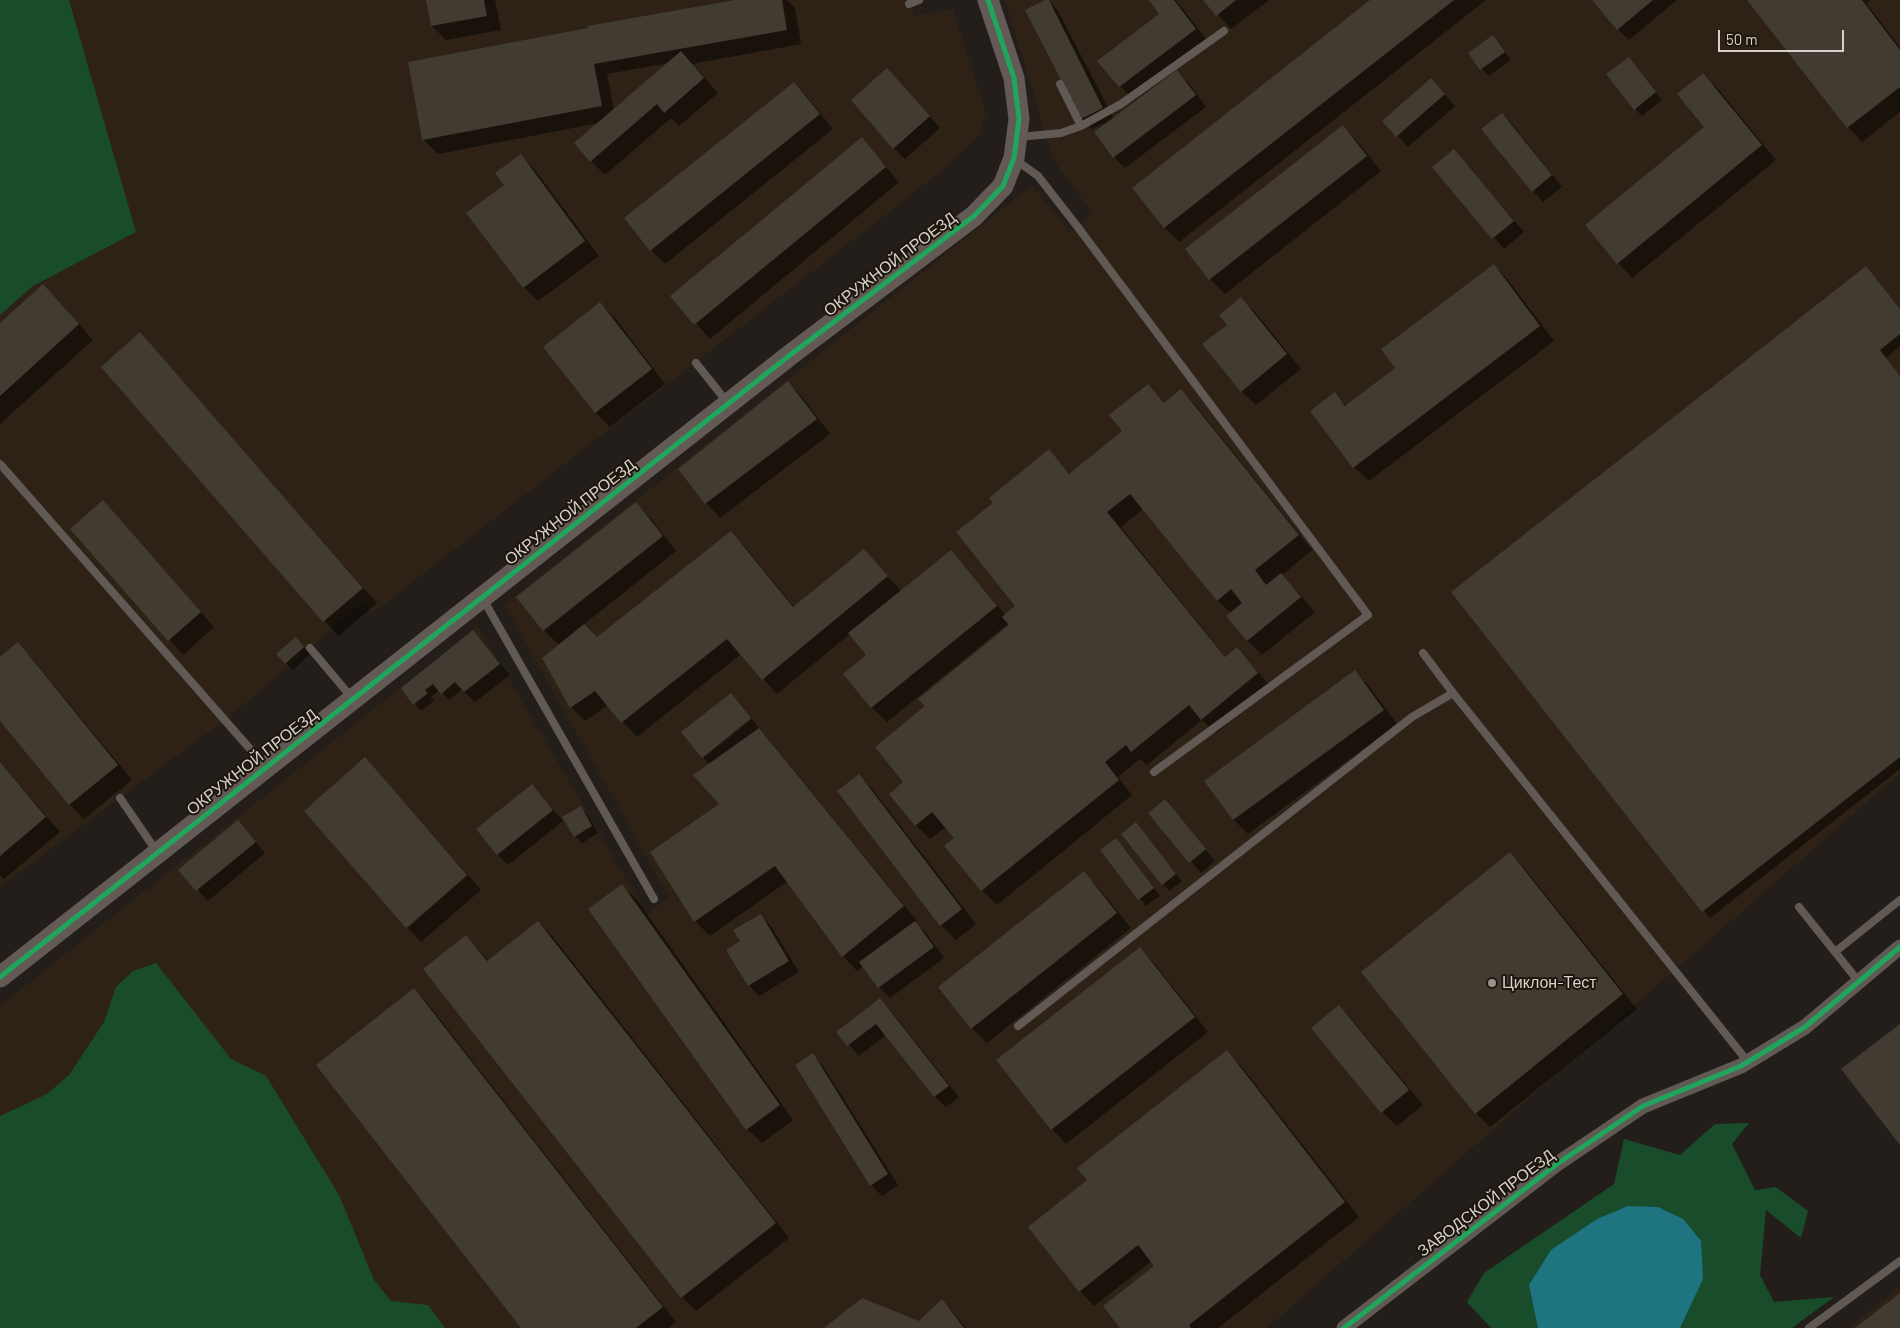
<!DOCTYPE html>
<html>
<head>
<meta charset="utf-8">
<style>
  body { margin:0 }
  #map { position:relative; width:1900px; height:1328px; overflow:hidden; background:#231e19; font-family:Barlow,sans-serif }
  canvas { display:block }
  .scale { position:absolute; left:1718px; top:30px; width:126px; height:22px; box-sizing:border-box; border:2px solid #d6d1ca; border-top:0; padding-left:6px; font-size:15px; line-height:18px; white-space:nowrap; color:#d6d1ca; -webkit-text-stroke:4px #1d160c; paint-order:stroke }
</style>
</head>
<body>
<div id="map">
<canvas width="1900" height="1328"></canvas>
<div class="scale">50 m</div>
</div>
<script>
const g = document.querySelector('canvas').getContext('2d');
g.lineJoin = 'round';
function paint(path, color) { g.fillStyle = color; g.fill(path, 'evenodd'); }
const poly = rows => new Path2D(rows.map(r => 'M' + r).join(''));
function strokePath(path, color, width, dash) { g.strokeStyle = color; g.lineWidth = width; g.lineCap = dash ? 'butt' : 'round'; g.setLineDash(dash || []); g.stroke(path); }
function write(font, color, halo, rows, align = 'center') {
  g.font = font + ' Barlow,sans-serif'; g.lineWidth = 4; g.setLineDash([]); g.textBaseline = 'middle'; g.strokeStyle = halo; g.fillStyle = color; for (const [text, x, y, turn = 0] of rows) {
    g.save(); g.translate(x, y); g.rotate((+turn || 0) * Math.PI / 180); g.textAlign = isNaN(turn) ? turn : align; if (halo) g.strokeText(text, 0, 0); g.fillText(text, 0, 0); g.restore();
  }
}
paint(poly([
  [69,0,908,0,915,16,953,9,986,113,980,135,943,170,373,613,362,603,233,714,0,887,0,315,33,286,135,232],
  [1005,0,1900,0,1900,773,1267,1328,0,1328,0,1006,478,626,647,914,669,897,504,605,1032,185,1070,232,1093,214,1053,159],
  [1900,1287,1900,1328,1848,1328]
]), '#2d2215');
paint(poly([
  [0,0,69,0,136,232,33,286,0,315],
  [156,963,231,1059,266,1076,339,1195,374,1280,391,1301,428,1305,445,1328,0,1328,0,1116,47,1094,69,1075,104,1022,116,987,133,971],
  [1749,1123,1732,1144,1755,1190,1776,1187,1808,1211,1801,1238,1766,1210,1760,1275,1774,1302,1834,1297,1792,1328,1491,1328,1467,1302,1484,1273,1614,1184,1624,1139,1680,1155,1715,1124]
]), '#194c2b');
paint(poly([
  [1628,1206,1658,1207,1683,1219,1701,1241,1703,1279,1680,1328,1538,1328,1529,1285,1551,1250,1597,1219]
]), '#1f7481');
paint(poly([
  [427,0,495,0,501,30,446,40,432,26],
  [742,0,787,0,795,8,801,44,692,64,718,93,679,126,671,118,605,175,591,161,599,123,438,154,423,139,587,29],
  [669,63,614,111,607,74],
  [1048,0,1058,11,1114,119,1177,72,1188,82,1206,107,1125,168,1114,157,1109,121,1092,129,1082,119],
  [1150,0,1176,0,1210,44,1134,100,1120,86,1161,14],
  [1205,0,1269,0,1231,29],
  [1372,0,1486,0,1179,242,1165,228,1134,188],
  [1595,0,1677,0,1629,40,1618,29,1594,1],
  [1749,0,1871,0,1866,3,1900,47,1900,112,1862,142,1848,127],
  [1493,37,1511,60,1488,76,1470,53],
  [1635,65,1662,100,1642,116,1635,109],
  [887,69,940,128,905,159,894,148],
  [1703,74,1718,89,1776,160,1632,278,1618,263,1706,128],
  [794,83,808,98,833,129,665,264,651,250],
  [1441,90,1455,106,1408,147,1384,121],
  [1502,114,1513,125,1562,187,1543,202,1533,191],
  [1343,127,1357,141,1381,171,1225,294,1210,279,1187,249],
  [862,139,899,182,710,339,672,296],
  [1454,150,1524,232,1504,249,1434,167],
  [521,156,535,170,599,256,538,301,524,287,506,185],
  [1494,265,1508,280,1554,341,1369,481,1354,467,1334,394,1347,406,1397,369],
  [1866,267,1900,309,1900,346,1886,358,1900,376,1900,769,1710,918,1453,592],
  [1241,299,1256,313,1301,369,1256,405,1241,391,1229,325],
  [57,300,93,340,0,424,0,325],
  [600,304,615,318,665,384,610,427,596,413,545,347],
  [140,334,377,603,339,636,324,621,103,367],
  [788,382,802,397,830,434,720,518,706,503],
  [1148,386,1165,404,1181,391,1195,405,1312,550,1282,575,1315,612,1262,655,1248,641,1228,616,1231,613,1217,600,1143,509,1121,527,1226,658,1237,649,1272,688,1216,733,1202,720,1147,765,1140,759,1118,777,1132,795,997,905,982,890,946,846,955,839,946,827,930,839,916,825,905,782,926,707,1011,625,1009,623,887,722,872,708,845,674,868,655,851,633,777,694,741,654,637,737,608,705,585,721,571,707,559,645,544,630,636,504,650,518,676,551,583,625,597,639,731,533,745,547,794,607,864,551,901,591,951,551,1006,616,1017,606,995,503,1048,451,1071,475,1124,432],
  [103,502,214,627,183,655,72,529],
  [473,632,510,675,475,702,462,689,449,700,440,690,431,697,434,701,421,711,402,689],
  [18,644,32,659,132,780,84,819,70,805,0,719,0,659],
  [302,645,310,654,293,670,286,663],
  [1355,672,1369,686,1397,724,1248,834,1234,820,1205,781],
  [752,719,917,921,915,923,926,933,944,958,890,998,879,987,863,966,857,971,843,956,788,881,710,936,695,921,652,853,721,804,710,765,703,758],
  [365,759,467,874,406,926],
  [0,762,60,832,4,879,0,875],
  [859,776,873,790,976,924,956,940,941,925,839,791],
  [532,785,563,821,508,865,497,854],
  [1165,801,1215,861,1201,873,1150,813],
  [581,808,588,815,598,833,582,843,575,836],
  [1136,824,1182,881,1169,891,1163,884],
  [248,833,265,853,208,901,180,870],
  [1122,847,1160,896,1146,906,1102,850],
  [1509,854,1524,868,1637,1009,1490,1127,1476,1113],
  [1084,873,1098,887,1131,928,987,1043,972,1028,940,987],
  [468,875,481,890,421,942,408,928],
  [622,886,637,900,793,1120,762,1143,747,1129],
  [760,915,771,926,799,972,759,996,749,985],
  [538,922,553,937,789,1238,696,1311,682,1297,466,936,489,961],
  [1140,949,1154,963,1208,1032,1066,1144,1052,1129],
  [414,989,428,1004,676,1322,668,1328,523,1328],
  [879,999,890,1010,959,1097,946,1107,935,1097,886,1035,859,1056,838,1032],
  [1339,1007,1353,1021,1423,1105,1397,1126,1382,1112,1313,1028],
  [1226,1052,1241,1066,1359,1217,1218,1328,1122,1328,1156,1266,1152,1261,1094,1306,1080,1291,1030,1227,1088,1180],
  [812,1055,823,1066,898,1185,882,1196,871,1185],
  [942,1300,966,1328,826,1328,919,1323]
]), '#0007');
paint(poly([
  [426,0,484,0,487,16,431,26],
  [735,0,782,0,787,30,594,64,602,106,422,140,408,62,588,28,587,26],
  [1045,0,1049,0,1103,108,1081,119,1025,10],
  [1149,0,1174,0,1196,29,1119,87,1097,61,1159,14],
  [1203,0,1236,0,1216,16],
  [1370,0,1454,0,1164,228,1132,188],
  [1592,0,1653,0,1617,30],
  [1747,0,1862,0,1900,50,1900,87,1847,128],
  [1493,35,1505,52,1480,70,1468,53],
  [681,51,704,78,664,113,657,104,590,162,574,143],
  [1629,57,1656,92,1634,110,1606,74],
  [887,68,930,116,893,149,851,100],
  [1177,70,1196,95,1113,158,1094,132],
  [1703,73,1762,145,1617,264,1585,225,1704,127,1677,94],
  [1431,78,1445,94,1396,137,1382,121],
  [794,82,820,114,650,251,624,218],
  [1502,113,1552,175,1532,192,1481,129],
  [1343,125,1367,156,1209,280,1185,249],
  [862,137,886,167,694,325,670,296],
  [1454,149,1514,221,1492,239,1432,167],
  [521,154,585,241,523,288,466,213,504,185,495,173],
  [1494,264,1540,326,1353,468,1310,411,1335,392,1345,406,1395,368,1381,349],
  [1866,266,1900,309,1900,334,1880,350,1900,376,1900,757,1702,912,1451,592],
  [43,284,79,324,0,396,0,323],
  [1241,297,1287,354,1241,392,1202,344,1227,325,1219,315],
  [600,302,652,369,595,413,543,347],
  [140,332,363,588,323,622,101,367],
  [788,381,817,419,705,504,678,469],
  [1148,384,1164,403,1181,389,1299,535,1255,570,1266,585,1281,573,1301,597,1247,641,1226,616,1242,603,1231,589,1217,601,1130,494,1107,512,1225,657,1237,647,1258,673,1201,720,1189,705,1131,752,1126,745,1105,762,1119,780,981,891,944,846,954,838,932,812,915,826,889,794,903,782,875,747,925,706,918,699,1009,625,1002,617,1015,606,956,532,993,503,989,498,1049,449,1069,474,1122,431,1109,415],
  [103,500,201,612,168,641,70,529],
  [636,502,663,536,543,631,516,597],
  [731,531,793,607,864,549,888,576,762,680,727,639,621,723,595,691,570,708,542,658,584,624,597,637],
  [951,550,997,606,871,708,843,674,866,655,848,633],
  [473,630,500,664,464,692,455,682,441,694,433,684,425,690,428,693,413,705,401,688],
  [296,637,304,647,285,664,276,654],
  [18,642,118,765,69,805,0,721,0,657],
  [1355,670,1384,710,1233,820,1204,781],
  [731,693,751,718,702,758,681,732],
  [759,728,904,906,842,957,775,866,694,922,650,852,719,804,693,775],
  [365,757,467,875,406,928,304,811],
  [0,762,46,817,0,856],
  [859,774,962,909,940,926,837,791],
  [532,784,553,810,497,855,476,829],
  [1165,799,1206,849,1189,863,1148,813],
  [581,806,592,826,574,837,562,817],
  [238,820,256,842,196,891,178,870],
  [1136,822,1176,874,1162,885,1121,834],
  [1116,838,1154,888,1138,900,1100,850],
  [1510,852,1623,994,1475,1114,1361,972],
  [1084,871,1117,913,971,1029,938,987],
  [622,884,780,1105,746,1130,588,909],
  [761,914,789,961,748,986,726,950,740,941,733,930],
  [538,921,776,1223,681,1298,423,969,466,935,487,961],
  [915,921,934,947,878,988,859,962],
  [1140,947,1195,1017,1051,1130,996,1060],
  [414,988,663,1307,636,1328,521,1328,316,1065],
  [880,998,949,1086,934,1097,876,1024,847,1046,836,1032],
  [1339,1005,1409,1090,1381,1113,1311,1028],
  [1900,1024,1900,1145,1841,1069],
  [1227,1050,1345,1202,1189,1325,1191,1328,1120,1328,1103,1306,1154,1266,1138,1245,1079,1292,1028,1227,1087,1180,1077,1168],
  [813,1053,888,1174,870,1186,795,1065],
  [1900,1293,1900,1328,1855,1328],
  [862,1298,919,1321,942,1299,964,1328,824,1328]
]), '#423b31');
strokePath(poly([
  [909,4,919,0],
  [1060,84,1081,126],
  [1019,137,1061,133,1081,126,1121,104,1224,31],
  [1016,160,1038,176,1077,226,1368,615,1154,772],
  [696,363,727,402],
  [0,464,265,766],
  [483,599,654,899],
  [310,648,352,698],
  [1423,653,1453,693],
  [120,798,157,852],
  [1799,907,1859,982],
  [1835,952,1900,900],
  [1018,1026,1412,717,1453,693,1748,1062],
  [1809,1328,1900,1261]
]), '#605954', 8);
strokePath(poly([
  [1344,1328,1557,1164,1643,1106,1741,1066,1805,1027,1900,947]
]), '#605954', 15);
strokePath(poly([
  [0,977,790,355,974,216,1003,186,1014,158,1019,119,1014,78,988,0]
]), '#645a55', 21);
strokePath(poly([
  [0,977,790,355,974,216,1003,186,1014,158,1019,119,1014,78,988,0],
  [1344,1328,1557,1164,1643,1106,1741,1066,1805,1027,1900,947]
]), '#20a55d', 5);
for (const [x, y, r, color] of [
  [1492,983,5,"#97928c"]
]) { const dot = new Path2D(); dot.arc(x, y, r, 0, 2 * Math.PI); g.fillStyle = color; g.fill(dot); strokePath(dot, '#1d160c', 2); }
write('16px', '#d6d1ca', '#1d160c', [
  ["ОКРУЖНОЙ ПРОЕЗД",890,264,-37],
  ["ОКРУЖНОЙ ПРОЕЗД",570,512,-38],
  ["ОКРУЖНОЙ ПРОЕЗД",252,762,-38],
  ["ЗАВОДСКОЙ ПРОЕЗД",1486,1203,-37]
]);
write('16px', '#d6d1ca', '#1d160c', [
  ["Циклон-Тест",1502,983]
], 'left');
</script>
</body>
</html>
